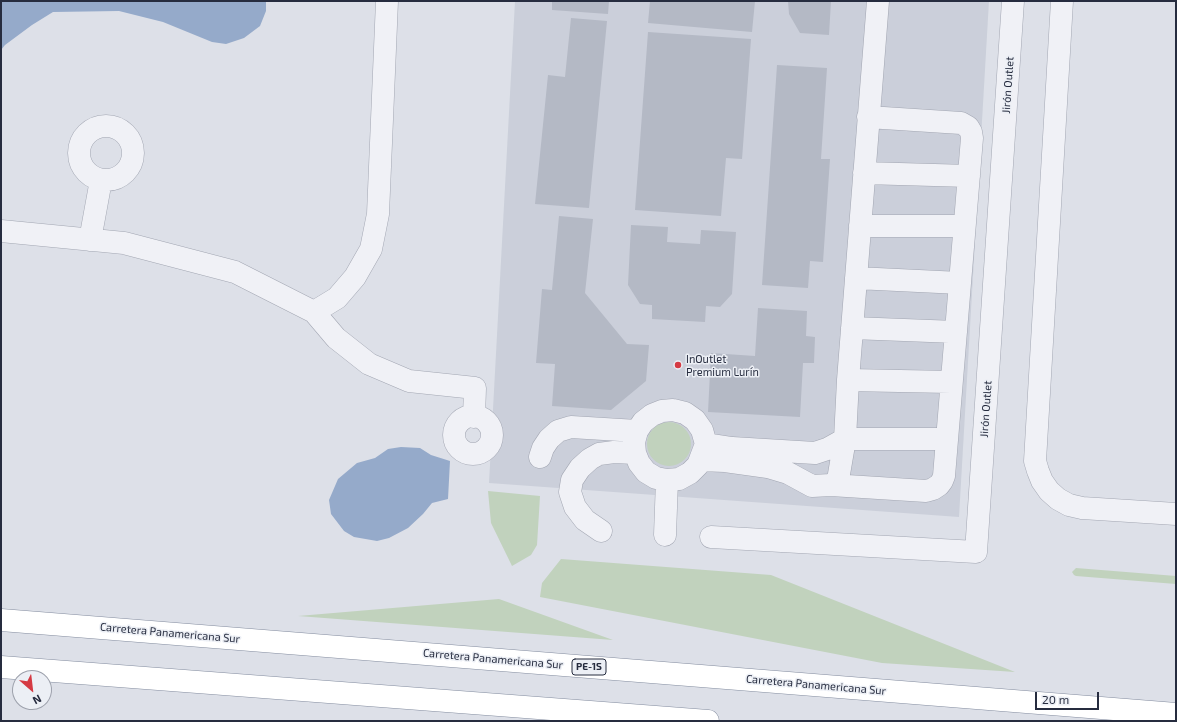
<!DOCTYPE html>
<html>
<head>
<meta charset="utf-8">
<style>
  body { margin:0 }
  #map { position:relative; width:1177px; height:722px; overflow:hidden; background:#dde0e8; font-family:"Exo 2",sans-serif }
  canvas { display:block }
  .frame { position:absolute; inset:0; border:2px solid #262c3f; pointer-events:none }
  .north { position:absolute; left:12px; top:670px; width:40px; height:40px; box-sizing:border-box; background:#eceff5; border:1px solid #9da1ac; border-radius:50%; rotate:152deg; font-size:11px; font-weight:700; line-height:16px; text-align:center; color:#262c3f }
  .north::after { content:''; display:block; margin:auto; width:14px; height:18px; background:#d53a43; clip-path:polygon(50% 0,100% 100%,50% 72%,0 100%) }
  .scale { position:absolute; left:1035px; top:692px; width:64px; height:18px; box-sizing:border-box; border:2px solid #262c3f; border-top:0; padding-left:5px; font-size:12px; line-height:14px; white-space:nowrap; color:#262c3f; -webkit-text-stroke:3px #eceff5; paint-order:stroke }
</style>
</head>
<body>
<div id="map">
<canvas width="1177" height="722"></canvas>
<div class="frame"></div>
<div class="north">N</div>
<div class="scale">20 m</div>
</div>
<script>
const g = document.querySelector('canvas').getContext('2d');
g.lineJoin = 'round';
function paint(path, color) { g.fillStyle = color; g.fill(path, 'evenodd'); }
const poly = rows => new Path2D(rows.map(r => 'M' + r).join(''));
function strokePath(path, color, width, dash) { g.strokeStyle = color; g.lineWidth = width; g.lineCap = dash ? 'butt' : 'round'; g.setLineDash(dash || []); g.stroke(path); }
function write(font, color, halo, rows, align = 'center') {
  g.font = font + ' "Exo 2",sans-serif'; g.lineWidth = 3; g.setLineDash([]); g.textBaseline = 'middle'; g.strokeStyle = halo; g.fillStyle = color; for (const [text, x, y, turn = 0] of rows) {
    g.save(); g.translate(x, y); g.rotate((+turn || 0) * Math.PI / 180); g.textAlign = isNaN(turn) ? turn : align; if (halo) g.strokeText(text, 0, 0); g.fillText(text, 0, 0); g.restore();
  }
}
paint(poly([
  [515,1,989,1,959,517,489,483]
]), '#cbcfda');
paint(poly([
  '647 444a22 22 0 1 1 44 0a22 22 0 1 1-44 0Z',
  [488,491,540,496,537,545,531,555,512,566,491,523],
  [561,559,771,575,1015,672,882,663,540,597,542,583],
  [1076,568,1176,576,1176,584,1076,576,1074,575,1072,572],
  [499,599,613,640,298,616]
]), '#c1d2bd');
paint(poly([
  [1,1,266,1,266,11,260,26,244,38,226,44,212,42,163,22,119,11,53,12,32,25,5,45,1,50],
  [401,447,420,448,431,455,450,461,448,499,432,503,423,514,408,528,389,538,377,541,354,537,344,531,331,514,329,500,338,479,357,463,375,458,388,449]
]), '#95aaca');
paint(poly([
  [552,1,609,1,608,14,552,10],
  [650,1,755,1,752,32,648,23],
  [788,1,831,1,829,35,800,33,789,14],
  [571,18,607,21,589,208,535,204,548,75,565,77],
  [648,32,751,39,742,159,726,158,721,216,635,210],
  [777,65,827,68,821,159,830,159,823,262,810,261,808,288,762,285],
  [559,216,593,219,585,293,627,344,649,345,646,381,611,410,552,406,555,364,536,363,542,289,552,290],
  [631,225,668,227,667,242,700,244,701,230,736,232,732,294,720,307,706,306,705,322,652,319,652,305,640,304,628,285],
  [758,308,807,311,806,336,815,337,814,363,803,363,800,417,708,412,711,353,755,356]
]), '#b4b9c5');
const minor = poly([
  [1062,1,1035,461,1038,471,1042,481,1049,491,1058,499,1069,505,1082,508,1176,514],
  '79 153a27 27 0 1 1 54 0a27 27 0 1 1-54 0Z',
  [864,173,969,176],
  [860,226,964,226],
  [1,231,124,243,235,272,314,312,336,338,369,364,409,381,475,388,474,417],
  [90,240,101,180],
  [856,278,960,283],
  [314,312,337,298,355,277,371,249,378,214,387,1],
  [852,328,956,332],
  [848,380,951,382],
  [673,410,685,413,695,420,702,430,706,444,698,465,690,473,679,479,667,480,656,478,646,472,639,463,635,453,634,442,637,431,643,422,652,415,662,411,673,410],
  '454 435a19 19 0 1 1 38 0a19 19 0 1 1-38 0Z',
  [706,444,732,448,815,453,827,449,845,439,947,439],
  [540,457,543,448,549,439,558,431,571,427,637,431],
  [700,460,725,461,768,467,788,473,812,486,831,485,838,480,845,439,848,380,878,1],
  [831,485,926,491,933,489,939,485,942,481,944,476,972,138,971,132,968,127,961,123,868,117],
  [601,531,585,520,575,507,570,492,572,480,580,468,590,459,599,454,614,452,635,453],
  [665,535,667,480],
  [711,537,976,552,1013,1]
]);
const highway = poly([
  [1,620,1176,714],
  [1,667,708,721]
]);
strokePath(minor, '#a2a6b2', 23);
strokePath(highway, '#838c9f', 23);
strokePath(minor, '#f0f1f6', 22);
strokePath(highway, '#fff', 22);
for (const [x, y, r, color] of [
  [678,365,4,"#d53a43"]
]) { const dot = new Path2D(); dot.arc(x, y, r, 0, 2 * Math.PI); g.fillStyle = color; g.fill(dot); strokePath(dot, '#eceff5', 1.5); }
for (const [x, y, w] of [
  [589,667,34]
]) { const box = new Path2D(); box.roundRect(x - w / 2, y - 8, w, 16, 3); g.fillStyle = '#eceff5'; g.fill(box); strokePath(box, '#262c3f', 1); }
write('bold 10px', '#262c3f', null, [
  ["PE-1S",589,667]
]);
write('11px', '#262c3f', '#eceff5', [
  ["Jirón Outlet",1008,85,-86],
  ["Jirón Outlet",986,409,-86],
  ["Carretera Panamericana Sur",170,633,5],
  ["Carretera Panamericana Sur",493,659,5],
  ["Carretera Panamericana Sur",816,685,5]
]);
write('11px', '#262c3f', '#eceff5', [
  ["InOutlet",686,359],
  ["Premium Lurín",686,372]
], 'left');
</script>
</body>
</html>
